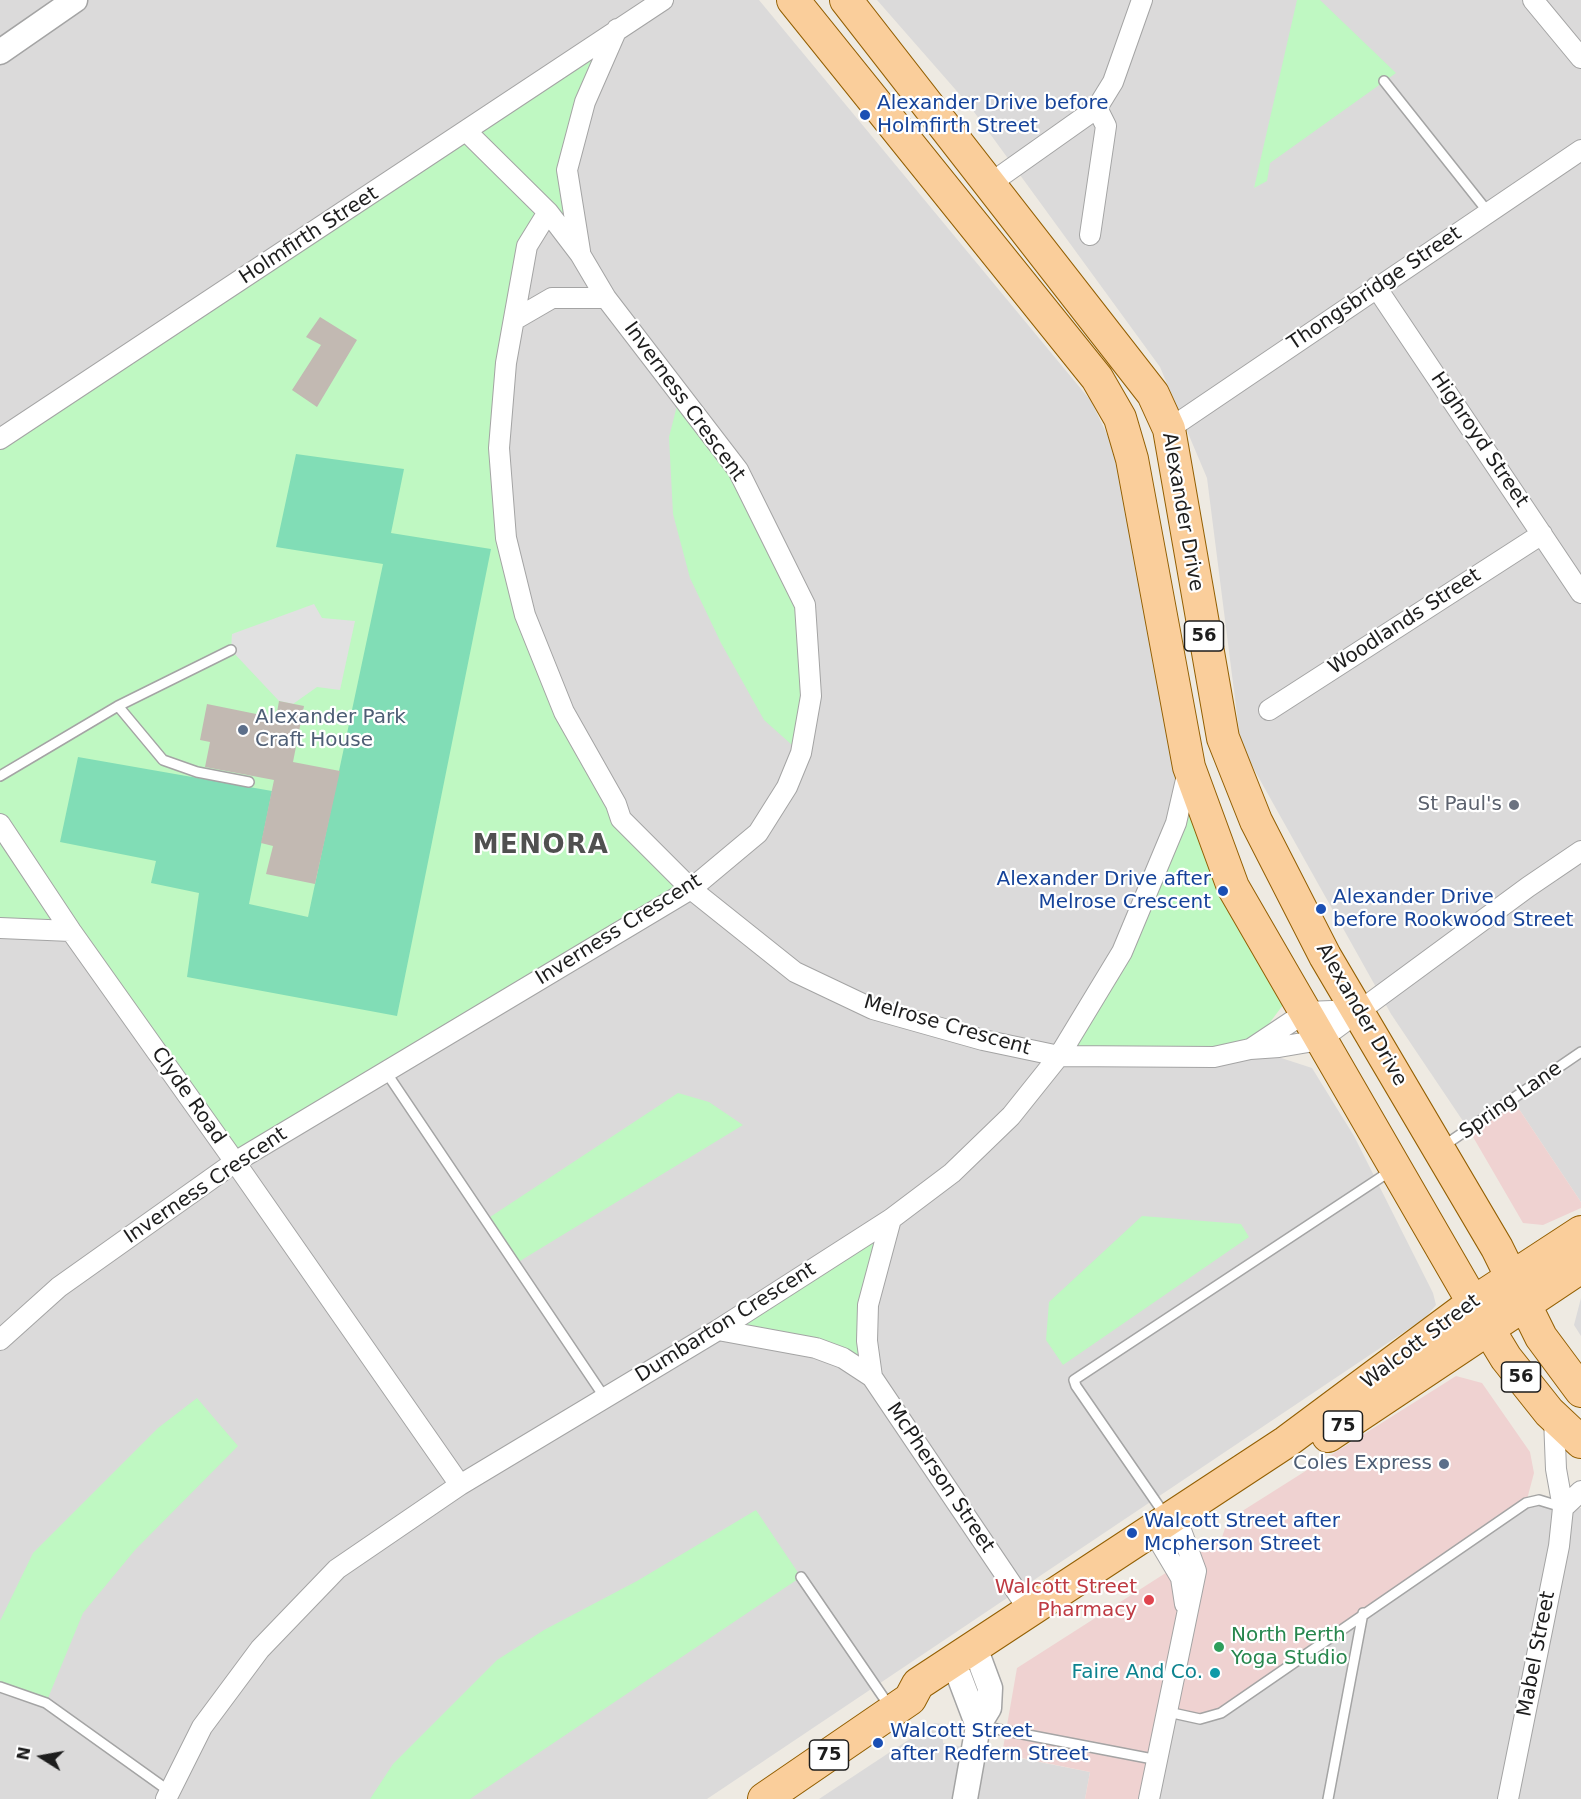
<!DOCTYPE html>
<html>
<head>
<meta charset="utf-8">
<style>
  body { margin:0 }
  #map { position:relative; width:1581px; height:1799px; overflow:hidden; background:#eeeae2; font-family:"DejaVu Sans",sans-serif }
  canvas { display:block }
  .north { position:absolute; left:12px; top:1727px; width:60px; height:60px; -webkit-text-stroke:4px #fff; paint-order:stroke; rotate:281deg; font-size:16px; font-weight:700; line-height:24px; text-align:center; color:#1d1d1d }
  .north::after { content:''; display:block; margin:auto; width:21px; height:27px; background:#1d1d1d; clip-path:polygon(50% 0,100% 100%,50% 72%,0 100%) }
</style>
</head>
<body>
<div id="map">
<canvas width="1581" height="1799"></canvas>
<div class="north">N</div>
</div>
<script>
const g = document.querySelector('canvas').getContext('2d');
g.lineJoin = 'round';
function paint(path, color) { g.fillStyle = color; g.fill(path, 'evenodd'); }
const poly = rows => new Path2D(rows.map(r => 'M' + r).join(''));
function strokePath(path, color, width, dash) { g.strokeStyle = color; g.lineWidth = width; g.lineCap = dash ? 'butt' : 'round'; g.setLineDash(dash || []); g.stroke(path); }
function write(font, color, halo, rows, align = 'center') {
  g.font = font + ' "DejaVu Sans",sans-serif'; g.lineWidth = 4.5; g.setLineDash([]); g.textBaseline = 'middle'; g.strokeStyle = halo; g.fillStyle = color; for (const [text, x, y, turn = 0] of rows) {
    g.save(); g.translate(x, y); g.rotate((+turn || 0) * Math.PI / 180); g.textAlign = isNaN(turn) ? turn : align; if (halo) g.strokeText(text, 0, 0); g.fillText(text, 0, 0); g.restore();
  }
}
paint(poly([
  [0,0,759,0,1091,401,1125,472,1232,1042,1312,1068,1354,1136,1433,1293,1436,1305,1425,1318,707,1799,0,1799],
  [877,0,1581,0,1581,1202,1513,1100,1469,1130,1391,1014,1241,746,1207,478,1160,367,969,105],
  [1581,1298,1581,1336,1574,1325],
  [1526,1503,1581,1508,1581,1799,1149,1799,1168,1712],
  [934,1723,942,1724,943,1743,1090,1772,1085,1799,819,1799]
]), '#dbdada');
paint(poly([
  [1513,1100,1581,1202,1581,1208,1543,1225,1523,1223,1469,1130],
  [1456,1376,1482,1383,1530,1452,1534,1473,1526,1503,1221,1713,1200,1719,1168,1712,1149,1799,1085,1799,1090,1772,1002,1754,1017,1668,1222,1537,1228,1520]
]), '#efd2d1');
paint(poly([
  [1297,0,1320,0,1396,73,1270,163,1267,181,1254,188],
  [617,29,567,170,580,254,548,213,527,247,499,448,525,615,621,819,691,889,235,1162,71,931,0,928,0,439],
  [680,394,738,470,805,605,801,753,764,720,721,643,690,578,673,514,669,437],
  [1189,767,1286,1001,1250,1049,1059,1056,1122,952],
  [678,1093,709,1102,743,1125,515,1264,487,1219],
  [1142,1216,1241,1224,1249,1237,1063,1365,1046,1340,1049,1302],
  [891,1219,868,1305,872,1377,816,1348,718,1330],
  [197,1398,238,1446,135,1550,83,1613,46,1703,0,1687,0,1621,33,1553,158,1428],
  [756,1510,801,1577,470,1799,370,1799,393,1764,497,1660,544,1630,637,1581]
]), '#bff8c2');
paint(poly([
  [296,454,404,469,391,533,491,549,397,1016,187,977,199,893,151,883,156,861,60,842,78,757,272,791,249,904,308,917,383,564,276,547]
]), '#81ddb6');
paint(poly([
  [314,604,322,618,355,621,340,690,317,687,293,704,279,701,231,650,232,634]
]), '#e1e1e1');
paint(poly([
  [320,317,357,340,317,407,292,390,321,345,306,337],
  [279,701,304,706,293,762,340,771,315,884,266,874,273,846,261,843,274,780,205,767,210,742,200,740,207,704,276,718]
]), '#c2b9b2');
const service = poly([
  [1384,81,1488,212],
  [118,706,163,760,197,772,249,782],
  [0,776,118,706,231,650],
  [386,1072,605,1398],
  [1442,1147,1581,1052],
  [1165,1515,1076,1386,1074,1380,1392,1170],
  [801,1577,890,1707],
  [0,1687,46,1703,169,1791],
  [1168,1712,1200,1719,1221,1713,1526,1503,1539,1500,1562,1507],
  [981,1726,1158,1760],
  [1328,1799,1363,1613]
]);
const minor = poly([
  [1533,0,1581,58],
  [991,183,1097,108,1113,82,1142,0],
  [548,212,527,246,506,363,499,448,506,538,525,615,564,712,616,804,621,819,691,889,795,972,873,1009,983,1040,1059,1056,1214,1057,1250,1049,1279,1047,1320,1040,1528,887,1581,851],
  [1090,235,1106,126,1097,108],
  [580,251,567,170,585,102,617,29],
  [1376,287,1581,593],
  [514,320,552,298,606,298],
  [1169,429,1581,150],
  [0,439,663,0],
  [1269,710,1542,534],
  [0,824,71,931,235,1162,460,1485],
  [0,928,71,931],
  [1252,1048,1306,1012,1358,1010],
  [718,1330,816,1348,843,1358,872,1377,1029,1610],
  [0,1340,59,1287,235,1162,691,889,758,833,787,787,801,753,811,696,805,605,738,470,606,298,580,254,548,212,467,132],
  [872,1377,867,1341,868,1305,891,1219],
  [1563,1508,1581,1491],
  [1168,1520,1162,1546,1181,1578,1185,1604],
  [166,1799,202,1727,260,1649,337,1569,460,1485,718,1330,891,1219,952,1173,1011,1116,1059,1056,1122,952,1176,823,1188,771],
  [1149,1799,1196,1571,1182,1533,1168,1520],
  [1508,1799,1559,1546,1563,1508,1556,1469,1554,1418]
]);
const tertiary = poly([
  [0,52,75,0],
  [953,1660,978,1726],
  [965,1799,978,1726,989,1708,990,1688,974,1645]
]);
const primary = poly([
  [793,0,1097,378,1120,418,1132,459,1189,767,1233,887,1489,1330,1506,1358,1549,1412,1581,1442],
  [846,0,1153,394,1169,429,1223,738,1256,821,1325,956,1497,1248,1541,1337,1581,1391],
  [1328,1436,1581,1267],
  [764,1799,910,1699,918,1684,1286,1442,1474,1302,1581,1232]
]);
strokePath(service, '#a4a4a4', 12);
strokePath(minor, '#a4a4a4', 22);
strokePath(tertiary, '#a4a4a4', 27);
strokePath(primary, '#935f02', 34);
strokePath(service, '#fff', 9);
strokePath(minor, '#fff', 20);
strokePath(tertiary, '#fff', 24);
strokePath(primary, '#face9b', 32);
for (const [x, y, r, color] of [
  [865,115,6,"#1a4fb4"],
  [243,730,6,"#5c6f8a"],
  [1514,805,6,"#6b7280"],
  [1223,891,6,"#1a4fb4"],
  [1321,909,6,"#1a4fb4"],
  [1444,1464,6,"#5c6f8a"],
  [1132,1533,6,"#1a4fb4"],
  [1149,1600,6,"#e0444e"],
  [1219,1647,6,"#2e9e5b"],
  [1215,1673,6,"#0f9aa8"],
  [878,1743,6,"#1a4fb4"]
]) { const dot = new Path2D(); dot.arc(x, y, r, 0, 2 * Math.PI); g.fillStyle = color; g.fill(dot); strokePath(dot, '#fff', 2); }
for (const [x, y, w] of [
  [1204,636,39],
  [1521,1377,39],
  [1343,1426,39],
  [829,1755,39]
]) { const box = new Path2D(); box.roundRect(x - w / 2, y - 15, w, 30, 4.5); g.fillStyle = '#fff'; g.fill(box); strokePath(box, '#1d1d1d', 1.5); }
write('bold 18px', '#1d1d1d', null, [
  ["56",1204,636],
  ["56",1521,1377],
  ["75",1343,1426],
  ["75",829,1755]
]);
write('20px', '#164399', '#fff', [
  ["Alexander Drive before",877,104],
  ["Holmfirth Street",877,127],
  ["Alexander Drive after",1211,880,"right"],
  ["Melrose Crescent",1211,903,"right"],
  ["Alexander Drive",1333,898],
  ["before Rookwood Street",1333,921],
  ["Walcott Street after",1144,1522],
  ["Mcpherson Street",1144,1545],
  ["Walcott Street",890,1732],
  ["after Redfern Street",890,1755]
], 'left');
write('20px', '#1d1d1d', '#fff', [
  ["Holmfirth Street",309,236,-33],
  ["Thongsbridge Street",1375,289,-34],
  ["Inverness Crescent",684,402,54],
  ["Highroyd Street",1479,440,56],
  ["Alexander Drive",1182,512,80],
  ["Woodlands Street",1405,622,-33],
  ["Inverness Crescent",619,930,-32],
  ["Alexander Drive",1361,1015,60],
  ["Melrose Crescent",947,1026,16],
  ["Clyde Road",188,1096,55],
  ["Spring Lane",1511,1101,-35],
  ["Inverness Crescent",206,1186,-34],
  ["Dumbarton Crescent",726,1323,-32],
  ["Walcott Street",1421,1342,-37],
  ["McPherson Street",940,1478,56],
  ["Mabel Street",1537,1654,-79]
]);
write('20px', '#4e5e75', '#fff', [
  ["Alexander Park",255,718],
  ["Craft House",255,741],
  ["Coles Express",1432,1464,"right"]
], 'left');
write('20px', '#5b616d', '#fff', [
  ["St Paul's",1502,805]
], 'right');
write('20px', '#be3a42', '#fff', [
  ["Walcott Street",1137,1588],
  ["Pharmacy",1137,1611]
], 'right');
write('20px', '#27864d', '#fff', [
  ["North Perth",1231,1636],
  ["Yoga Studio",1231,1659]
], 'left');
write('20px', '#0d838f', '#fff', [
  ["Faire And Co.",1203,1673]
], 'right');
g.letterSpacing = '1.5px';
write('bold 26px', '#505050', '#fff', [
  ["MENORA",541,846]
]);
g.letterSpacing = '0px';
</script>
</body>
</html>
